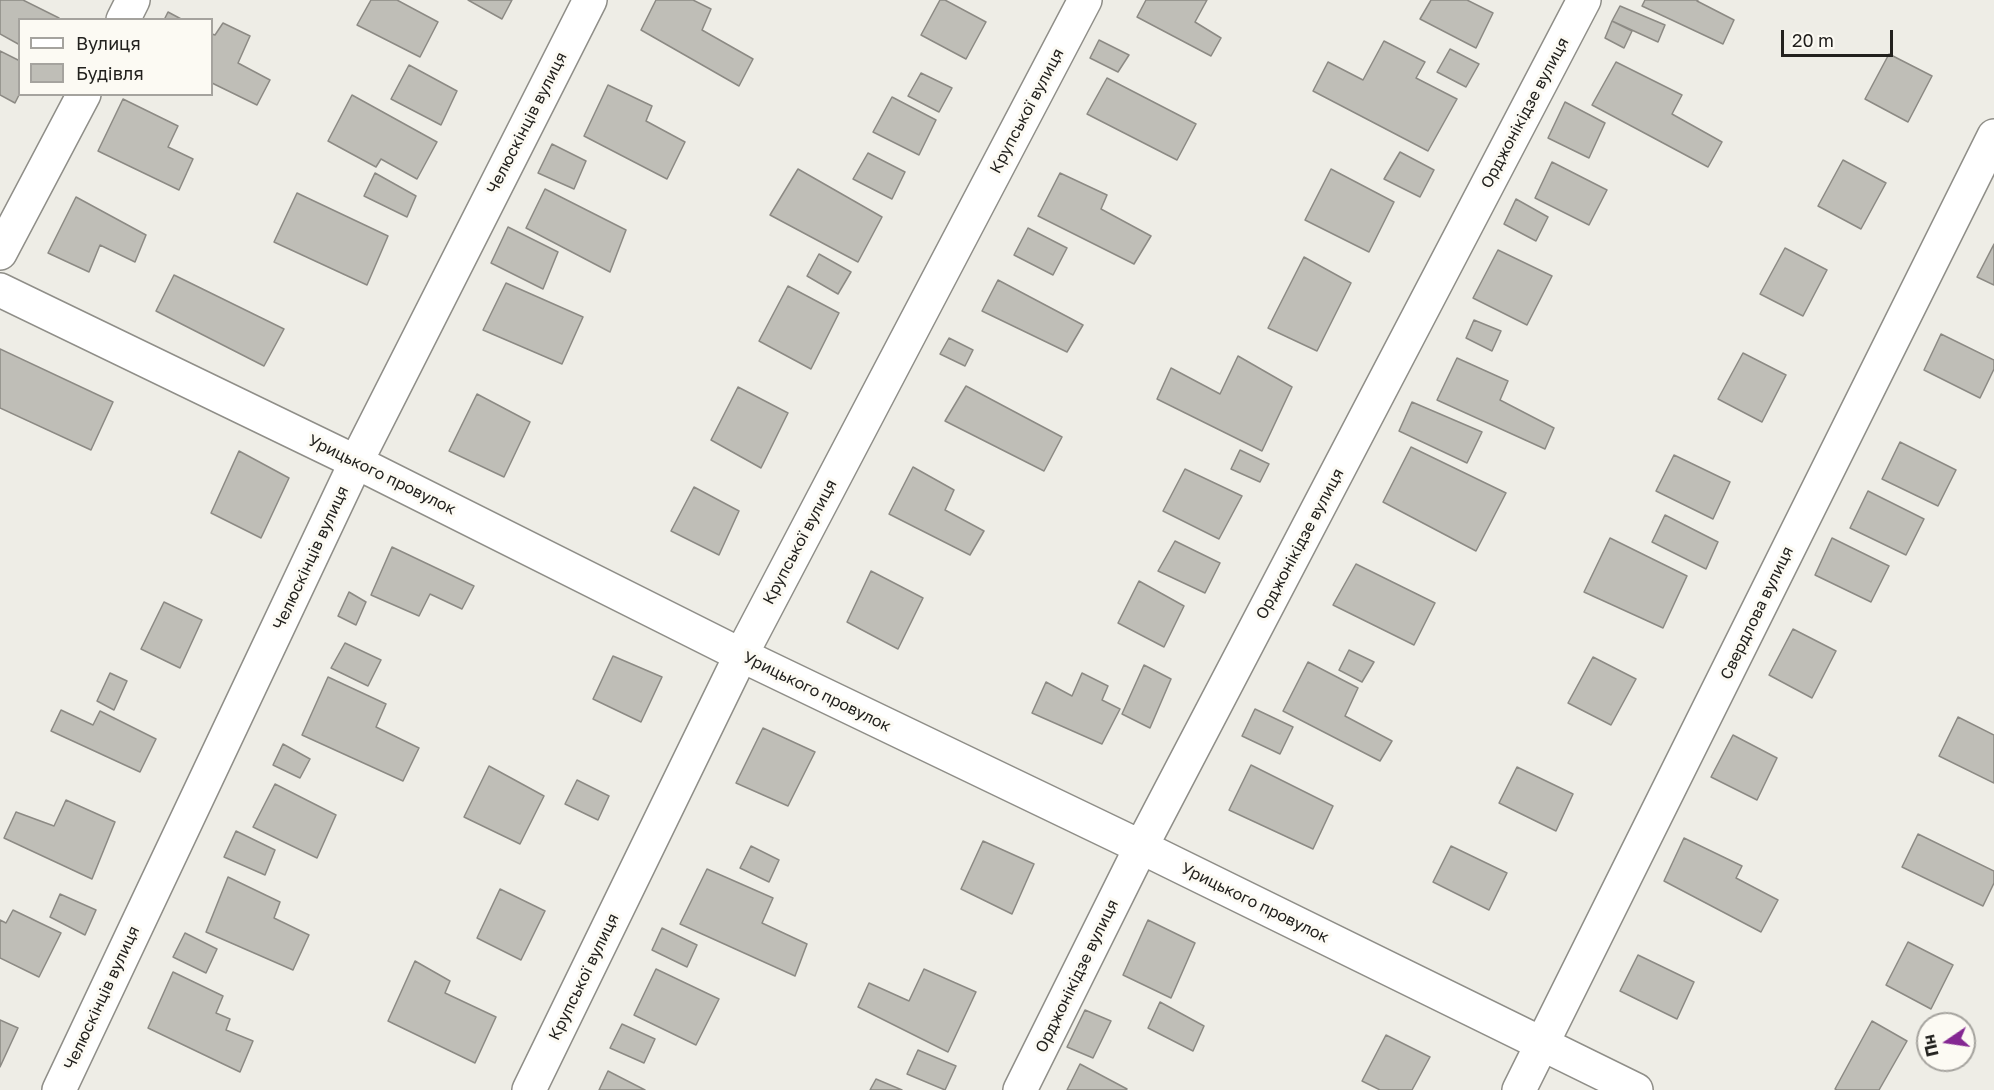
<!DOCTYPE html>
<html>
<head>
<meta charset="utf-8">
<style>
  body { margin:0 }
  #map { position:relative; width:1994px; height:1090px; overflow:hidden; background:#eeede6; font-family:"Golos Text",sans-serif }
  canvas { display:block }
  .legend { position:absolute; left:18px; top:18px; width:195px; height:78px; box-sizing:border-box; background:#fcfaf3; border:2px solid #a5a39e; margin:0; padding:8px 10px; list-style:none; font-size:18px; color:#22211e }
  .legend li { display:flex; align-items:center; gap:12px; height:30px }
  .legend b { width:30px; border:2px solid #a5a39e }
  .north { position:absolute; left:1916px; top:1012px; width:60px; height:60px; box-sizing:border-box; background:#fcfaf3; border:2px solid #a5a39e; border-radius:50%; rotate:257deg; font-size:16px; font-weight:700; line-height:24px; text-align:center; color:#22211e }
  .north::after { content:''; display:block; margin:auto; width:21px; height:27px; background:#842792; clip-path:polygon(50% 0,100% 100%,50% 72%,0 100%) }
  .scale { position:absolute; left:1781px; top:30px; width:112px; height:27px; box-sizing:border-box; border:3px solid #22211e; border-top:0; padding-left:8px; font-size:18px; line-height:21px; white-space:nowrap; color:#22211e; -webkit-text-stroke:4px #fcfaf3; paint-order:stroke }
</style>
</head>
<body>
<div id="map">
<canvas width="1994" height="1090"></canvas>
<ul class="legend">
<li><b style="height:8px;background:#fff"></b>Вулиця</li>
<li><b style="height:16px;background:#bfbeb7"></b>Будівля</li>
</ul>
<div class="north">Пн</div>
<div class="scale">20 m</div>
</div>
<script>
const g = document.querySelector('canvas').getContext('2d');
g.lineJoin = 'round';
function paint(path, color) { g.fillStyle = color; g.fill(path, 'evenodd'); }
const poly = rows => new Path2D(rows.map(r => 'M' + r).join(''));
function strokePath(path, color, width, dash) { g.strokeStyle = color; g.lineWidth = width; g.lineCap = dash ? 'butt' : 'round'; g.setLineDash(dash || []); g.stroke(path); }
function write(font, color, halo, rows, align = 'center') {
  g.font = font + ' "Golos Text",sans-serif'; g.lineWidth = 6; g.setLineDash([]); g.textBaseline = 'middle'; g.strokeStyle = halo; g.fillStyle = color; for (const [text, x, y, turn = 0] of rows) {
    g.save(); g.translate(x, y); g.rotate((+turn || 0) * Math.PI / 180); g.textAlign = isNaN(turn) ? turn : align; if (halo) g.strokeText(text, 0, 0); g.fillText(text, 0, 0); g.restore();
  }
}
const building = poly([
  [0,0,23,0,59,18,58,20,20,20,20,45,0,34,0,0],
  [371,0,397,0,438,22,420,57,357,25,371,0],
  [468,0,512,0,502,19,468,0],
  [656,0,693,0,711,9,702,30,753,59,739,86,641,30,656,0],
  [940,0,945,0,986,22,966,59,921,35,940,0],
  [1146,0,1207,0,1195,22,1221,38,1211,56,1137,17,1146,0],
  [1431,0,1467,0,1493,13,1476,48,1420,19,1431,0],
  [1645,0,1698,0,1697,1,1734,20,1723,44,1642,6,1645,0],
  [1620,6,1665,25,1658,42,1612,21,1620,6],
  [168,12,183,20,164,20,168,12],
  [1612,21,1632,31,1624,48,1605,38,1612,21],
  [223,23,250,36,238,63,270,80,257,105,212,83,212,34,215,35,223,23],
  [1099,40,1129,55,1118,72,1090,58,1099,40],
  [1384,41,1425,62,1416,78,1457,99,1428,151,1313,91,1328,62,1363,80,1384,41],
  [1450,49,1479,64,1466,87,1437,72,1450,49],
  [0,51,20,61,20,93,15,103,0,95,0,51],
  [1889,54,1932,76,1908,122,1865,99,1889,54],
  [1616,62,1682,95,1672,114,1722,142,1708,167,1592,105,1616,62],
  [409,65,457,91,441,125,391,99,409,65],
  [921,73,952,88,939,112,908,96,921,73],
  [1107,78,1196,124,1177,160,1087,114,1107,78],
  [608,85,652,106,646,121,685,142,667,179,584,136,608,85],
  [352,95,437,142,417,179,381,159,376,167,328,141,352,95],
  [892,97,936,120,919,155,873,132,892,97],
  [123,99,178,126,168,147,193,159,179,190,98,151,123,99],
  [1565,102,1605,123,1589,158,1548,138,1565,102],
  [552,144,586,161,574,189,538,173,552,144],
  [1400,152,1434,170,1420,197,1384,179,1400,152],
  [868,153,905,172,892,199,853,179,868,153],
  [1843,160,1886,183,1861,229,1818,206,1843,160],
  [1552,162,1607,190,1589,225,1535,198,1552,162],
  [798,169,882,217,858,262,770,215,798,169],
  [1331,169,1394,202,1369,252,1305,220,1331,169],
  [375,173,416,196,407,217,364,196,375,173],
  [1060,173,1107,195,1101,209,1151,236,1134,264,1038,216,1060,173],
  [545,189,626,230,610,272,526,228,545,189],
  [297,193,388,236,367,285,274,242,297,193],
  [76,197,146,235,135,262,100,245,89,272,48,253,76,197],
  [1516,199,1548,217,1536,241,1504,224,1516,199],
  [508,227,558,252,543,289,491,263,508,227],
  [1028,228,1067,248,1053,275,1014,255,1028,228],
  [1994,244,1994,285,1977,277,1994,244],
  [1785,248,1827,270,1803,316,1760,294,1785,248],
  [1498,250,1552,276,1527,325,1473,298,1498,250],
  [819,254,851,272,838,294,807,276,819,254],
  [1304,257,1351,283,1317,351,1268,328,1304,257],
  [174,275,284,329,264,366,156,311,174,275],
  [998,280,1083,325,1067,352,982,311,998,280],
  [506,283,583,317,562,364,483,330,506,283],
  [788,286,839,313,811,369,759,341,788,286],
  [1474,320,1501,331,1492,351,1466,338,1474,320],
  [1941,334,1994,360,1994,369,1980,398,1924,370,1941,334],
  [949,338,973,350,965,366,940,354,949,338],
  [0,349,113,402,91,450,0,408,0,349],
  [1743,353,1786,375,1762,422,1718,399,1743,353],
  [1238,356,1292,387,1262,451,1157,399,1171,368,1220,394,1238,356],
  [1457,358,1508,381,1500,400,1554,428,1545,449,1437,400,1457,358],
  [966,386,1062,437,1044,471,945,421,966,386],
  [738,387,788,413,761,468,711,440,738,387],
  [477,394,530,422,504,477,449,451,477,394],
  [1412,402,1482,432,1467,463,1399,431,1412,402],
  [1900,442,1956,470,1938,506,1882,479,1900,442],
  [1411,447,1506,493,1476,551,1383,502,1411,447],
  [1240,450,1269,464,1260,482,1231,469,1240,450],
  [239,451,289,478,261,538,211,513,239,451],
  [1674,455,1730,482,1713,519,1656,491,1674,455],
  [913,467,954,490,945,510,984,531,970,555,889,514,913,467],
  [1185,469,1242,496,1219,539,1163,511,1185,469],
  [694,487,739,511,719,555,671,531,694,487],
  [1868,491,1924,519,1906,555,1850,528,1868,491],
  [1665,515,1718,542,1706,569,1652,542,1665,515],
  [1610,538,1687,576,1663,628,1584,592,1610,538],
  [1832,538,1889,566,1871,602,1815,575,1832,538],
  [1175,541,1220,563,1205,593,1158,571,1175,541],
  [392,547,474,586,462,609,430,594,419,616,371,595,392,547],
  [1356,564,1435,603,1414,645,1333,605,1356,564],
  [871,571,923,598,898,649,847,622,871,571],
  [1139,581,1184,606,1164,647,1118,623,1139,581],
  [349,592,366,602,356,625,338,616,349,592],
  [164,602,202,620,180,668,141,649,164,602],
  [1793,629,1836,651,1812,698,1769,675,1793,629],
  [345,643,381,660,368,686,331,668,345,643],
  [1349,650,1374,662,1362,682,1339,670,1349,650],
  [613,656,662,677,641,722,593,699,613,656],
  [1593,657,1636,679,1611,725,1568,703,1593,657],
  [1308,662,1358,688,1345,716,1392,741,1380,761,1283,711,1308,662],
  [1144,665,1171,679,1150,728,1122,714,1144,665],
  [110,673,127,681,114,710,97,701,110,673],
  [1082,673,1108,686,1102,700,1120,709,1102,744,1032,713,1046,682,1072,696,1082,673],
  [328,677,386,704,376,727,419,748,403,781,302,735,328,677],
  [1255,709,1293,727,1280,754,1242,736,1255,709],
  [61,710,93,725,100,711,156,739,140,772,51,731,61,710],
  [1958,717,1994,735,1994,783,1939,756,1958,717],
  [763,728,815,752,788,806,736,783,763,728],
  [1733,735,1777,758,1757,800,1711,777,1733,735],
  [283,744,310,759,300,778,273,765,283,744],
  [1251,765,1333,806,1313,849,1229,810,1251,765],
  [489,766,544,796,520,844,464,817,489,766],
  [1517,767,1573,794,1556,831,1499,803,1517,767],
  [577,780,609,796,598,820,565,804,577,780],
  [275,784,336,815,317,858,253,827,275,784],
  [66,800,115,822,92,879,4,838,16,812,54,826,66,800],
  [236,831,275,850,265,875,224,857,236,831],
  [1918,834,1994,871,1994,883,1983,906,1902,867,1918,834],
  [1684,838,1742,866,1736,878,1778,900,1761,932,1664,881,1684,838],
  [983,841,1034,864,1012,914,961,889,983,841],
  [751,846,779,860,769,882,740,868,751,846],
  [1451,846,1507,873,1489,910,1433,882,1451,846],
  [707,869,773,898,762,923,807,944,795,976,680,924,707,869],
  [228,877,280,902,274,918,309,935,293,970,206,932,228,877],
  [500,889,545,911,521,960,477,938,500,889],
  [60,894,96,910,85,935,50,917,60,894],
  [13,910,61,933,39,977,0,958,0,920,6,923,13,910],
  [1148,920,1195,943,1171,998,1123,975,1148,920],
  [662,928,697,945,687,967,652,950,662,928],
  [185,933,217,949,206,973,173,957,185,933],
  [1908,942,1953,965,1931,1009,1886,985,1908,942],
  [1638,955,1694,982,1677,1019,1620,991,1638,955],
  [415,961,450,981,445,993,496,1017,475,1063,388,1021,415,961],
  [656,969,719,999,696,1045,634,1015,656,969],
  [924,969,976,992,948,1052,858,1007,869,983,909,1001,924,969],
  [173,972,223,996,216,1013,230,1019,226,1030,253,1041,240,1072,148,1028,173,972],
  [1160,1002,1204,1026,1193,1051,1148,1028,1160,1002],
  [1085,1010,1111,1021,1093,1058,1067,1047,1085,1010],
  [0,1020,18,1028,0,1067,0,1020],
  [1872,1021,1907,1041,1879,1090,1837,1090,1835,1089,1872,1021],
  [622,1024,655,1039,644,1063,610,1048,622,1024],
  [1386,1035,1430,1057,1412,1090,1380,1090,1362,1081,1386,1035],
  [918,1050,956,1066,945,1090,907,1074,918,1050],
  [1080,1064,1127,1089,1126,1090,1067,1090,1080,1064],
  [608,1071,645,1090,599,1090,608,1071],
  [876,1079,902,1090,870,1090,876,1079]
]);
paint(building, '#bfbeb7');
strokePath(building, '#8c8a84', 1.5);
const minor = poly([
  [123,20,133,0],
  [0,253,84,94],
  [0,290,356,462,741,655,1141,847,1636,1090],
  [59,1090,356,462,590,0],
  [529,1090,741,655,1085,0],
  [1020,1090,1141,847,1584,0],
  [1519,1090,1994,136]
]);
strokePath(minor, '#8f8e88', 36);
strokePath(minor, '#fff', 33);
write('16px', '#22211e', '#fcfaf3', [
  ["Крупської вулиця",1027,111,-62],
  ["Орджонікідзе вулиця",1525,113,-62],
  ["Челюскінців вулиця",527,123,-63],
  ["Урицького провулок",382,475,26],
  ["Крупської вулиця",800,542,-62],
  ["Орджонікідзе вулиця",1300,544,-62],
  ["Челюскінців вулиця",311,558,-65],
  ["Свердлова вулиця",1757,613,-64],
  ["Урицького провулок",817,692,26],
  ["Урицького провулок",1255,903,26],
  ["Орджонікідзе вулиця",1077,976,-64],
  ["Крупської вулиця",584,977,-64],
  ["Челюскінців вулиця",102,998,-65]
]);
</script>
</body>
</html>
